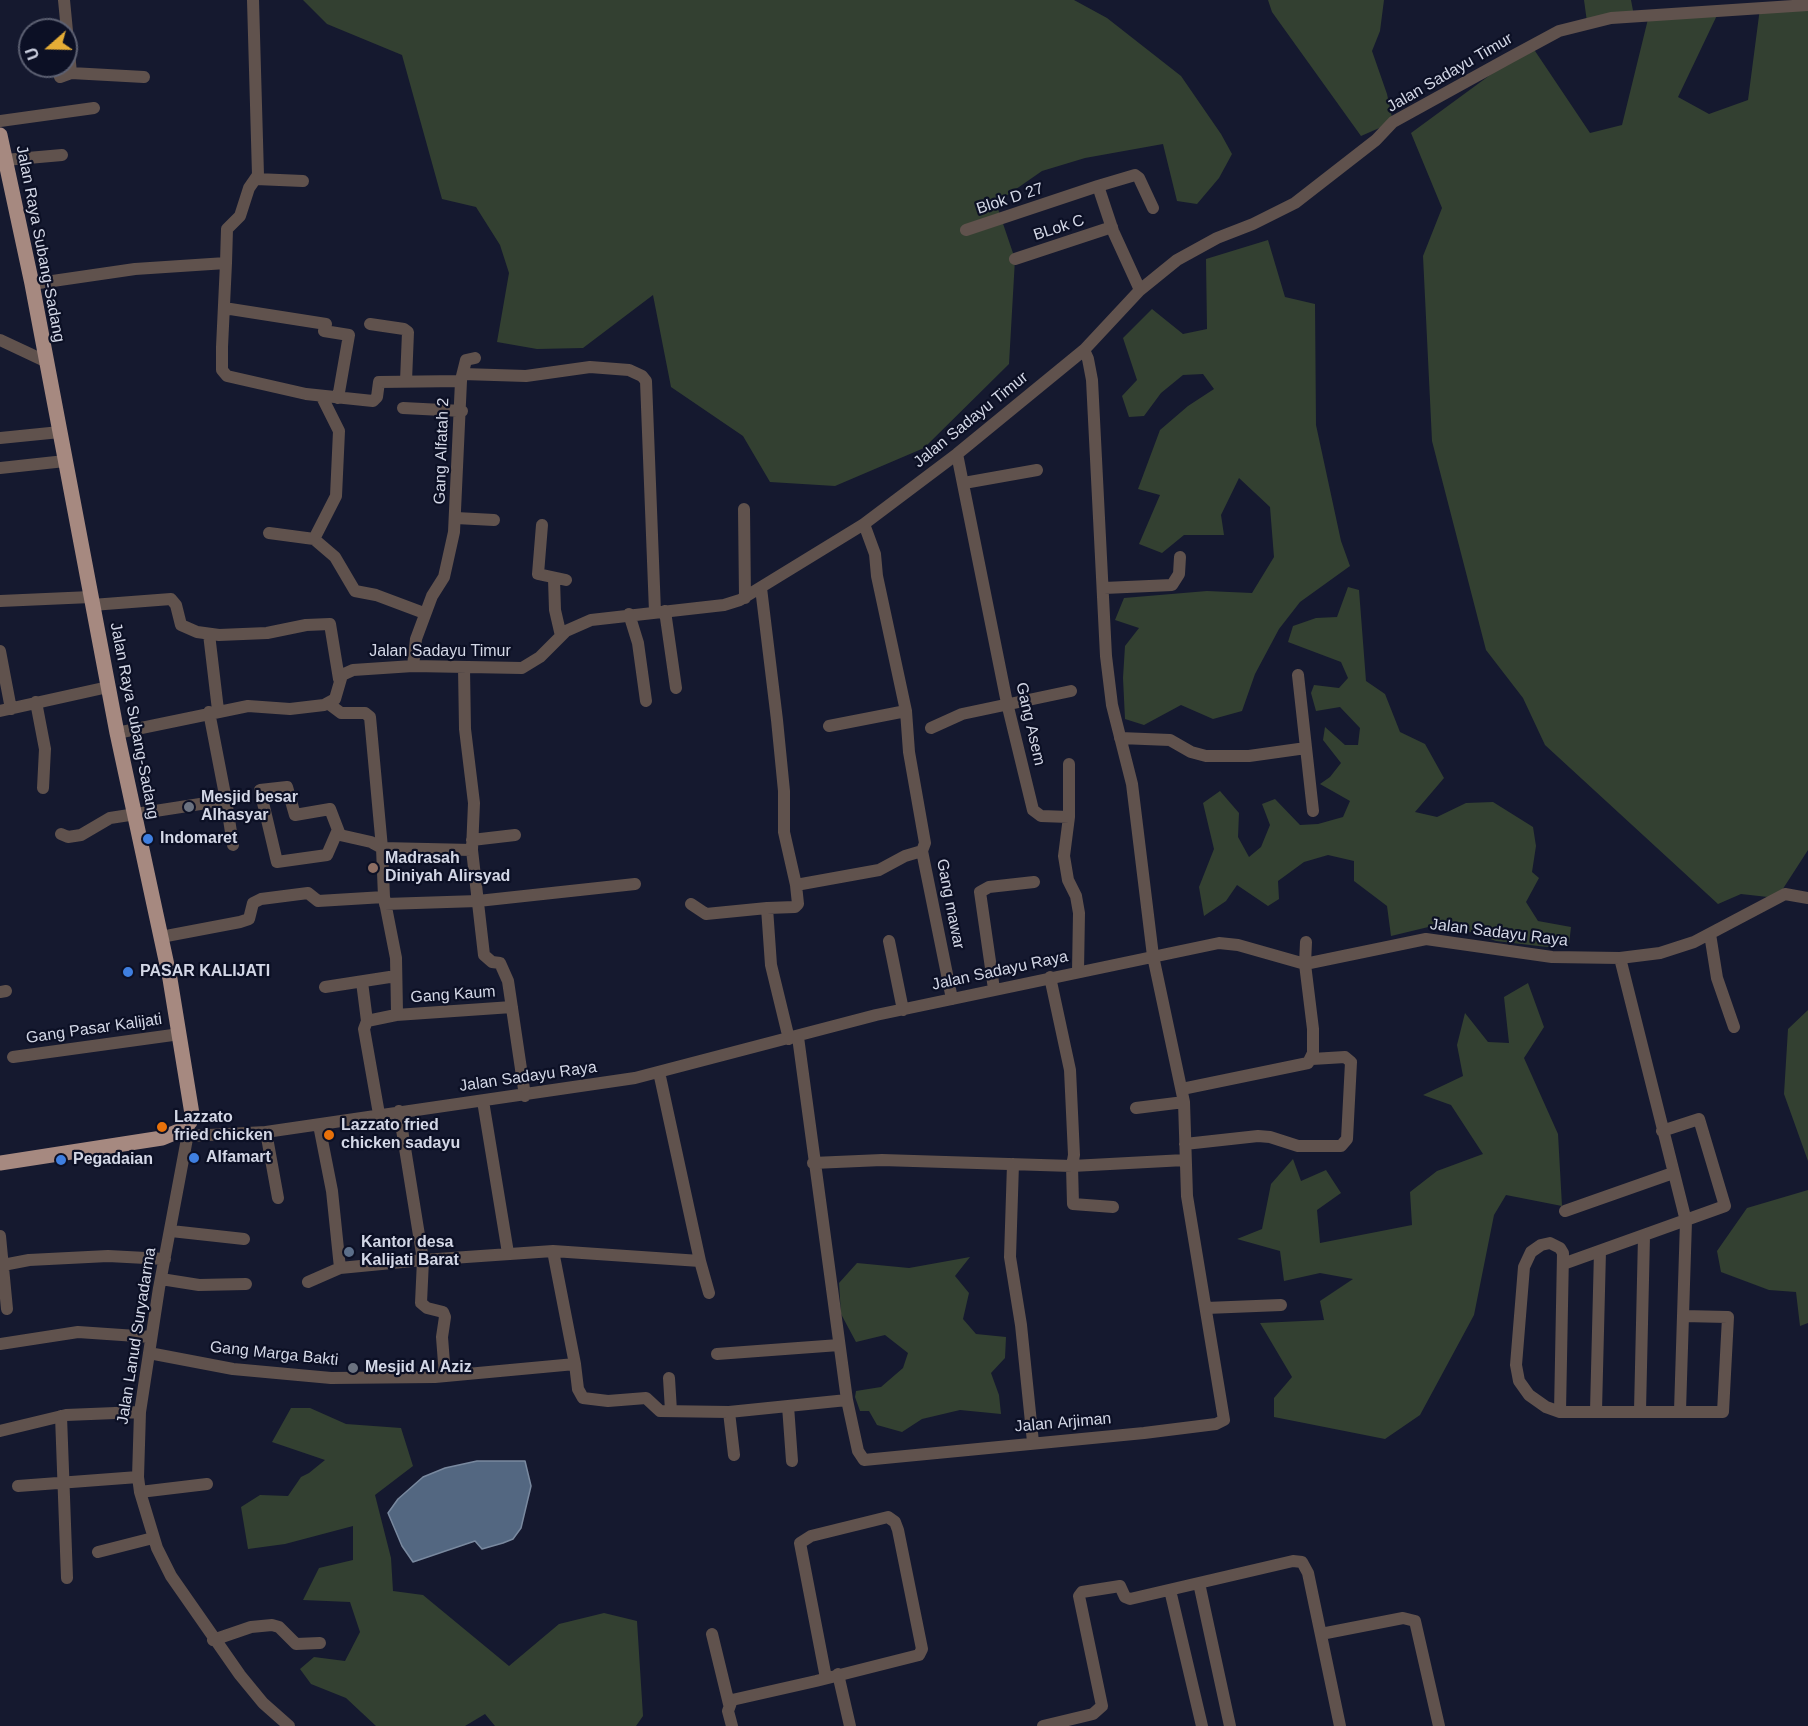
<!DOCTYPE html>
<html>
<head>
<meta charset="utf-8">
<style>
  body { margin:0 }
  #map { position:relative; width:1808px; height:1726px; overflow:hidden; background:#15192f; font-family:Arial,sans-serif }
  canvas { display:block }
  .north { position:absolute; left:18px; top:18px; width:60px; height:60px; box-sizing:border-box; background:#0c1025; border:2px solid #5c6072; border-radius:50%; rotate:250deg; font-size:16px; font-weight:700; line-height:24px; text-align:center; color:#d3d7e6 }
  .north::after { content:''; display:block; margin:auto; width:21px; height:27px; background:#e6ad36; clip-path:polygon(50% 0,100% 100%,50% 72%,0 100%) }
</style>
</head>
<body>
<div id="map">
<canvas width="1808" height="1726"></canvas>
<div class="north">U</div>
</div>
<script>
const g = document.querySelector('canvas').getContext('2d');
g.lineJoin = 'round';
function paint(path, color) { g.fillStyle = color; g.fill(path, 'evenodd'); }
const poly = rows => new Path2D(rows.map(r => 'M' + r).join(''));
function strokePath(path, color, width, dash) { g.strokeStyle = color; g.lineWidth = width; g.lineCap = dash ? 'butt' : 'round'; g.setLineDash(dash || []); g.stroke(path); }
function write(font, color, halo, rows, align = 'center') {
  g.font = font + ' Arial,sans-serif'; g.lineWidth = 4.5; g.setLineDash([]); g.textBaseline = 'middle'; g.strokeStyle = halo; g.fillStyle = color; for (const [text, x, y, turn = 0] of rows) {
    g.save(); g.translate(x, y); g.rotate((+turn || 0) * Math.PI / 180); g.textAlign = isNaN(turn) ? turn : align; if (halo) g.strokeText(text, 0, 0); g.fillText(text, 0, 0); g.restore();
  }
}
paint(poly([
  [303,0,1074,0,1107,18,1181,76,1221,134,1232,154,1219,178,1197,204,1177,201,1163,144,1085,158,1042,171,996,203,1015,259,1009,364,924,448,835,486,770,482,743,436,671,387,653,295,583,348,537,349,497,342,509,273,500,245,476,207,442,199,402,55,327,24],
  [1268,0,1384,0,1380,31,1372,51,1387,94,1393,122,1361,136,1272,12],
  [1584,0,1631,0,1634,16,1587,22],
  [1808,5,1808,850,1777,898,1741,894,1718,904,1545,745,1523,698,1486,650,1432,441,1423,256,1442,208,1411,133,1531,45,1590,133,1622,125,1649,15,1720,9,1678,97,1709,114,1748,100,1760,8],
  [1268,240,1285,297,1315,304,1316,425,1341,541,1350,566,1300,602,1279,629,1255,674,1242,711,1213,719,1181,705,1144,725,1125,719,1123,678,1125,646,1139,628,1115,620,1124,598,1207,591,1252,593,1274,557,1270,507,1239,478,1221,515,1224,535,1184,535,1162,553,1139,544,1160,495,1138,489,1160,430,1188,406,1214,389,1203,374,1183,375,1161,393,1144,416,1129,417,1122,396,1137,380,1123,338,1152,309,1183,334,1207,329,1206,259],
  [1348,587,1359,590,1366,681,1385,694,1400,732,1425,744,1444,778,1415,812,1437,817,1466,803,1493,802,1533,827,1536,846,1532,872,1539,878,1526,902,1538,921,1571,927,1569,944,1547,947,1496,941,1445,923,1391,936,1387,906,1354,881,1354,861,1328,855,1304,862,1278,881,1279,899,1268,906,1237,885,1226,901,1204,916,1199,887,1214,849,1203,803,1220,791,1239,813,1238,837,1249,857,1261,847,1270,825,1262,804,1275,799,1300,825,1318,824,1343,817,1350,801,1320,784,1330,777,1341,763,1323,740,1325,727,1345,745,1358,745,1360,728,1340,707,1316,711,1311,693,1314,685,1339,688,1348,678,1341,662,1288,642,1293,626,1316,618,1337,617],
  [1528,983,1544,1027,1524,1058,1558,1134,1562,1206,1506,1195,1494,1215,1474,1315,1420,1415,1385,1439,1274,1417,1274,1398,1292,1377,1260,1323,1324,1320,1320,1301,1353,1279,1320,1273,1284,1281,1280,1251,1237,1239,1262,1229,1271,1184,1293,1159,1301,1181,1326,1170,1341,1193,1317,1210,1320,1243,1412,1225,1410,1192,1437,1171,1483,1154,1451,1105,1423,1095,1463,1076,1457,1045,1465,1013,1488,1042,1509,1043,1504,997],
  [1808,1010,1808,1161,1784,1094,1788,1029],
  [1808,1190,1808,1323,1800,1326,1796,1292,1769,1290,1721,1272,1717,1251,1747,1208],
  [970,1257,955,1276,969,1293,963,1319,976,1334,1006,1337,1005,1358,991,1373,999,1395,1001,1414,960,1410,922,1419,902,1432,877,1425,869,1411,860,1411,855,1397,856,1391,881,1387,903,1368,908,1353,885,1335,856,1342,841,1314,839,1283,857,1263,909,1268],
  [291,1408,310,1408,346,1424,401,1428,413,1466,375,1495,391,1558,393,1591,423,1595,509,1666,559,1624,604,1613,637,1621,643,1716,636,1726,495,1726,485,1714,465,1726,376,1726,346,1698,311,1684,300,1669,314,1657,345,1661,360,1632,350,1602,303,1600,319,1568,353,1560,353,1526,285,1544,248,1549,241,1507,260,1495,288,1496,301,1477,309,1473,325,1460,272,1442]
]), '#334031');
const water = poly([
  [477,1461,525,1461,531,1486,521,1528,513,1539,503,1543,482,1549,475,1541,413,1562,402,1546,388,1513,398,1499,423,1477,445,1468,477,1461]
]);
paint(water, '#536781');
strokePath(water, '#79899f', 1.5);
strokePath(poly([
  [71,73,144,77],
  [60,77,71,73,64,0],
  [0,121,94,108],
  [5,160,62,155],
  [256,179,303,181],
  [966,230,1098,186],
  [1015,259,1112,227],
  [226,263,227,229,240,216,249,188,258,175,253,0],
  [32,284,135,269,226,263,222,347,222,370,227,376,306,394,373,401,377,397,379,382,461,381,454,532,444,577,432,596,416,639,413,666],
  [1140,290,1113,231,1098,186,1135,175,1139,178,1153,208],
  [224,308,326,324,324,331,349,335,338,398],
  [370,324,404,329,408,332,406,381],
  [0,340,45,361],
  [463,374,526,376,590,367,629,370,642,376,646,381,655,612],
  [461,380,466,360,475,358],
  [403,408,462,411],
  [0,438,60,432],
  [957,454,1007,703,1033,810,1041,816,1069,817,1064,856,1068,880,1076,896,1079,913,1078,971],
  [0,468,65,461],
  [964,483,1037,470],
  [744,509,745,598],
  [456,518,494,520],
  [542,525,538,574,566,580],
  [269,533,314,539,335,557,355,591,376,595,424,613],
  [314,539,336,496,339,431,322,397],
  [554,579,555,610,561,636],
  [761,588,777,720,784,791,784,832,796,885,879,870,905,856,922,851,925,843,909,752,906,711,877,576,875,554,864,524],
  [1104,588,1172,585,1179,574,1180,557],
  [0,601,91,597],
  [92,605,171,599,176,605,181,625,197,632,219,635,267,633,306,625,330,624,339,679],
  [665,611,676,688],
  [629,614,638,643,646,701],
  [209,634,218,710],
  [0,651,11,709],
  [464,668,465,729,474,803,472,850,481,929,484,955,492,962,500,963,508,981,525,1096],
  [1298,675,1313,811],
  [36,702,45,749,43,788],
  [329,704,341,713,365,713,370,717,382,848],
  [0,711,108,687],
  [829,726,906,711],
  [931,728,962,714,1071,691],
  [117,733,248,706,290,709,324,705,335,699,342,675,353,670,413,666,522,668,540,657,566,631,591,620,724,605,740,600,864,524,957,454,1084,350,1140,290,1177,260,1217,238,1253,224,1295,203,1376,140,1393,122,1509,58,1559,31,1611,18,1808,5],
  [1120,738,1170,740,1191,752,1206,756,1249,756,1306,748],
  [226,800,233,845],
  [1069,817,1069,764],
  [337,832,327,855,277,862,260,790,287,787,295,815,330,809,340,835,371,842,382,848],
  [61,834,68,837,81,835,110,818,226,800,209,712],
  [472,840,515,835],
  [922,851,952,999],
  [385,904,478,901,635,884],
  [691,904,706,914,767,908],
  [1710,934,1717,978,1734,1027],
  [161,937,240,922,249,919,253,903,261,899,308,893,318,901,384,897,382,848,472,850],
  [889,941,903,1010],
  [1620,958,1686,1221,1680,1411],
  [362,982,367,1021],
  [325,987,396,976],
  [994,989,980,892,989,887,1034,882],
  [0,992,6,991],
  [396,1015,512,1007],
  [798,1037,847,1400,858,1451,864,1460,1144,1433,1216,1424,1224,1420,1187,1196,1184,1102,1153,956,1132,784,1112,705,1106,656,1092,380,1088,359,1084,350],
  [789,1039,771,965,767,908,795,907,798,904,796,885],
  [13,1057,180,1034],
  [659,1072,700,1261],
  [1182,1089,1308,1063,1313,1053,1313,1029,1305,964,1306,942],
  [483,1101,508,1253],
  [1136,1108,1184,1102],
  [379,1114,364,1029,367,1021,396,1015,397,1012,396,958,384,897],
  [319,1125,332,1191,340,1268,423,1260,421,1303,427,1308,443,1312,445,1317,442,1337,445,1376],
  [189,1128,159,1288,140,1412,138,1477,140,1492,157,1548,171,1576,240,1675,263,1703,289,1726],
  [266,1132,278,1198],
  [189,1136,266,1132,635,1078,876,1015,1219,943,1238,945,1305,964,1426,939,1552,957,1620,958,1660,953,1694,942,1785,894,1808,898],
  [1185,1144,1258,1136,1270,1137,1298,1146,1341,1146,1347,1139,1351,1062,1345,1057,1312,1059],
  [813,1163,882,1160,1072,1166,1074,1155,1070,1070,1050,977],
  [1013,1164,1010,1257,1021,1325,1033,1442],
  [1113,1207,1073,1204,1072,1166,1185,1160],
  [1565,1211,1673,1173],
  [171,1231,244,1239],
  [0,1236,7,1309],
  [553,1251,700,1261,709,1293],
  [1563,1264,1725,1206,1699,1119,1662,1131],
  [3,1265,29,1260,108,1256,165,1259],
  [161,1279,199,1285,246,1284],
  [308,1282,340,1268],
  [1206,1308,1281,1305],
  [0,1344,78,1332,151,1337],
  [149,1353,233,1369,331,1378,435,1377,575,1364,553,1251,423,1260,399,1111],
  [717,1354,839,1345],
  [575,1364,578,1389,583,1398,608,1401,646,1398,660,1411,729,1412,847,1400],
  [669,1378,671,1411],
  [788,1406,792,1461],
  [1596,1411,1600,1251],
  [1640,1411,1644,1236],
  [729,1412,734,1455],
  [1560,1412,1563,1253,1560,1248,1550,1243,1541,1245,1531,1252,1524,1267,1516,1365,1519,1381,1529,1395,1546,1407,1560,1412,1723,1412,1728,1317,1683,1316],
  [61,1416,67,1578],
  [0,1431,66,1415,140,1412],
  [18,1486,138,1477],
  [140,1492,207,1484],
  [98,1552,153,1538],
  [1199,1583,1230,1726],
  [1170,1590,1202,1726],
  [712,1634,729,1704],
  [1321,1634,1403,1618,1415,1621,1439,1726],
  [213,1640,251,1627,272,1625,279,1627,296,1644,320,1643],
  [838,1674,850,1726],
  [732,1726,728,1711,732,1700,816,1681,919,1655,922,1649,920,1639,898,1530,895,1522,888,1517,811,1536,800,1543,826,1678],
  [1043,1726,1093,1714,1102,1706,1079,1596,1082,1592,1120,1586,1125,1597,1130,1599,1293,1561,1302,1562,1308,1573,1340,1726]
]), '#60524d', 12);
strokePath(poly([
  [0,135,32,284,117,733,170,979,192,1114,190,1122,179,1131,162,1138,0,1163]
]), '#a68980', 15);
for (const [x, y, r, color] of [
  [189,807,6,"#6b7280"],
  [148,839,6,"#3f7fe0"],
  [373,868,6,"#8d6e63"],
  [128,972,6,"#3f7fe0"],
  [162,1127,6,"#e8710a"],
  [329,1135,6,"#e8710a"],
  [194,1158,6,"#3f7fe0"],
  [61,1160,6,"#3f7fe0"],
  [349,1252,6,"#5c6f8a"],
  [353,1368,6,"#6b7280"]
]) { const dot = new Path2D(); dot.arc(x, y, r, 0, 2 * Math.PI); g.fillStyle = color; g.fill(dot); strokePath(dot, '#0c1025', 2); }
write('16px', '#d3d7e6', '#0c1025', [
  ["Jalan Sadayu Timur",1450,73,-30],
  ["Blok D 27",1010,199,-18],
  ["BLok C",1059,228,-18],
  ["Jalan Raya Subang-Sadang",40,244,79],
  ["Jalan Sadayu Timur",971,420,-39],
  ["Gang Alfatah 2",442,451,-88],
  ["Jalan Sadayu Timur",440,652],
  ["Jalan Raya Subang-Sadang",134,721,79],
  ["Gang Asem",1030,724,77],
  ["Gang mawar",950,904,79],
  ["Jalan Sadayu Raya",1499,933,7],
  ["Jalan Sadayu Raya",1000,971,-12],
  ["Gang Kaum",453,995,-4],
  ["Gang Pasar Kalijati",94,1029,-8],
  ["Jalan Sadayu Raya",528,1077,-8],
  ["Jalan Lanud Suryadarma",137,1336,-81],
  ["Gang Marga Bakti",274,1354,6],
  ["Jalan Arjiman",1063,1423,-5]
]);
write('bold 16px', '#d3d7e6', '#0c1025', [
  ["Mesjid besar",201,798],
  ["Alhasyar",201,816],
  ["Indomaret",160,839],
  ["Madrasah",385,859],
  ["Diniyah Alirsyad",385,877],
  ["PASAR KALIJATI",140,972],
  ["Lazzato",174,1118],
  ["fried chicken",174,1136],
  ["Lazzato fried",341,1126],
  ["chicken sadayu",341,1144],
  ["Alfamart",206,1158],
  ["Pegadaian",73,1160],
  ["Kantor desa",361,1243],
  ["Kalijati Barat",361,1261],
  ["Mesjid Al Aziz",365,1368]
], 'left');
</script>
</body>
</html>
